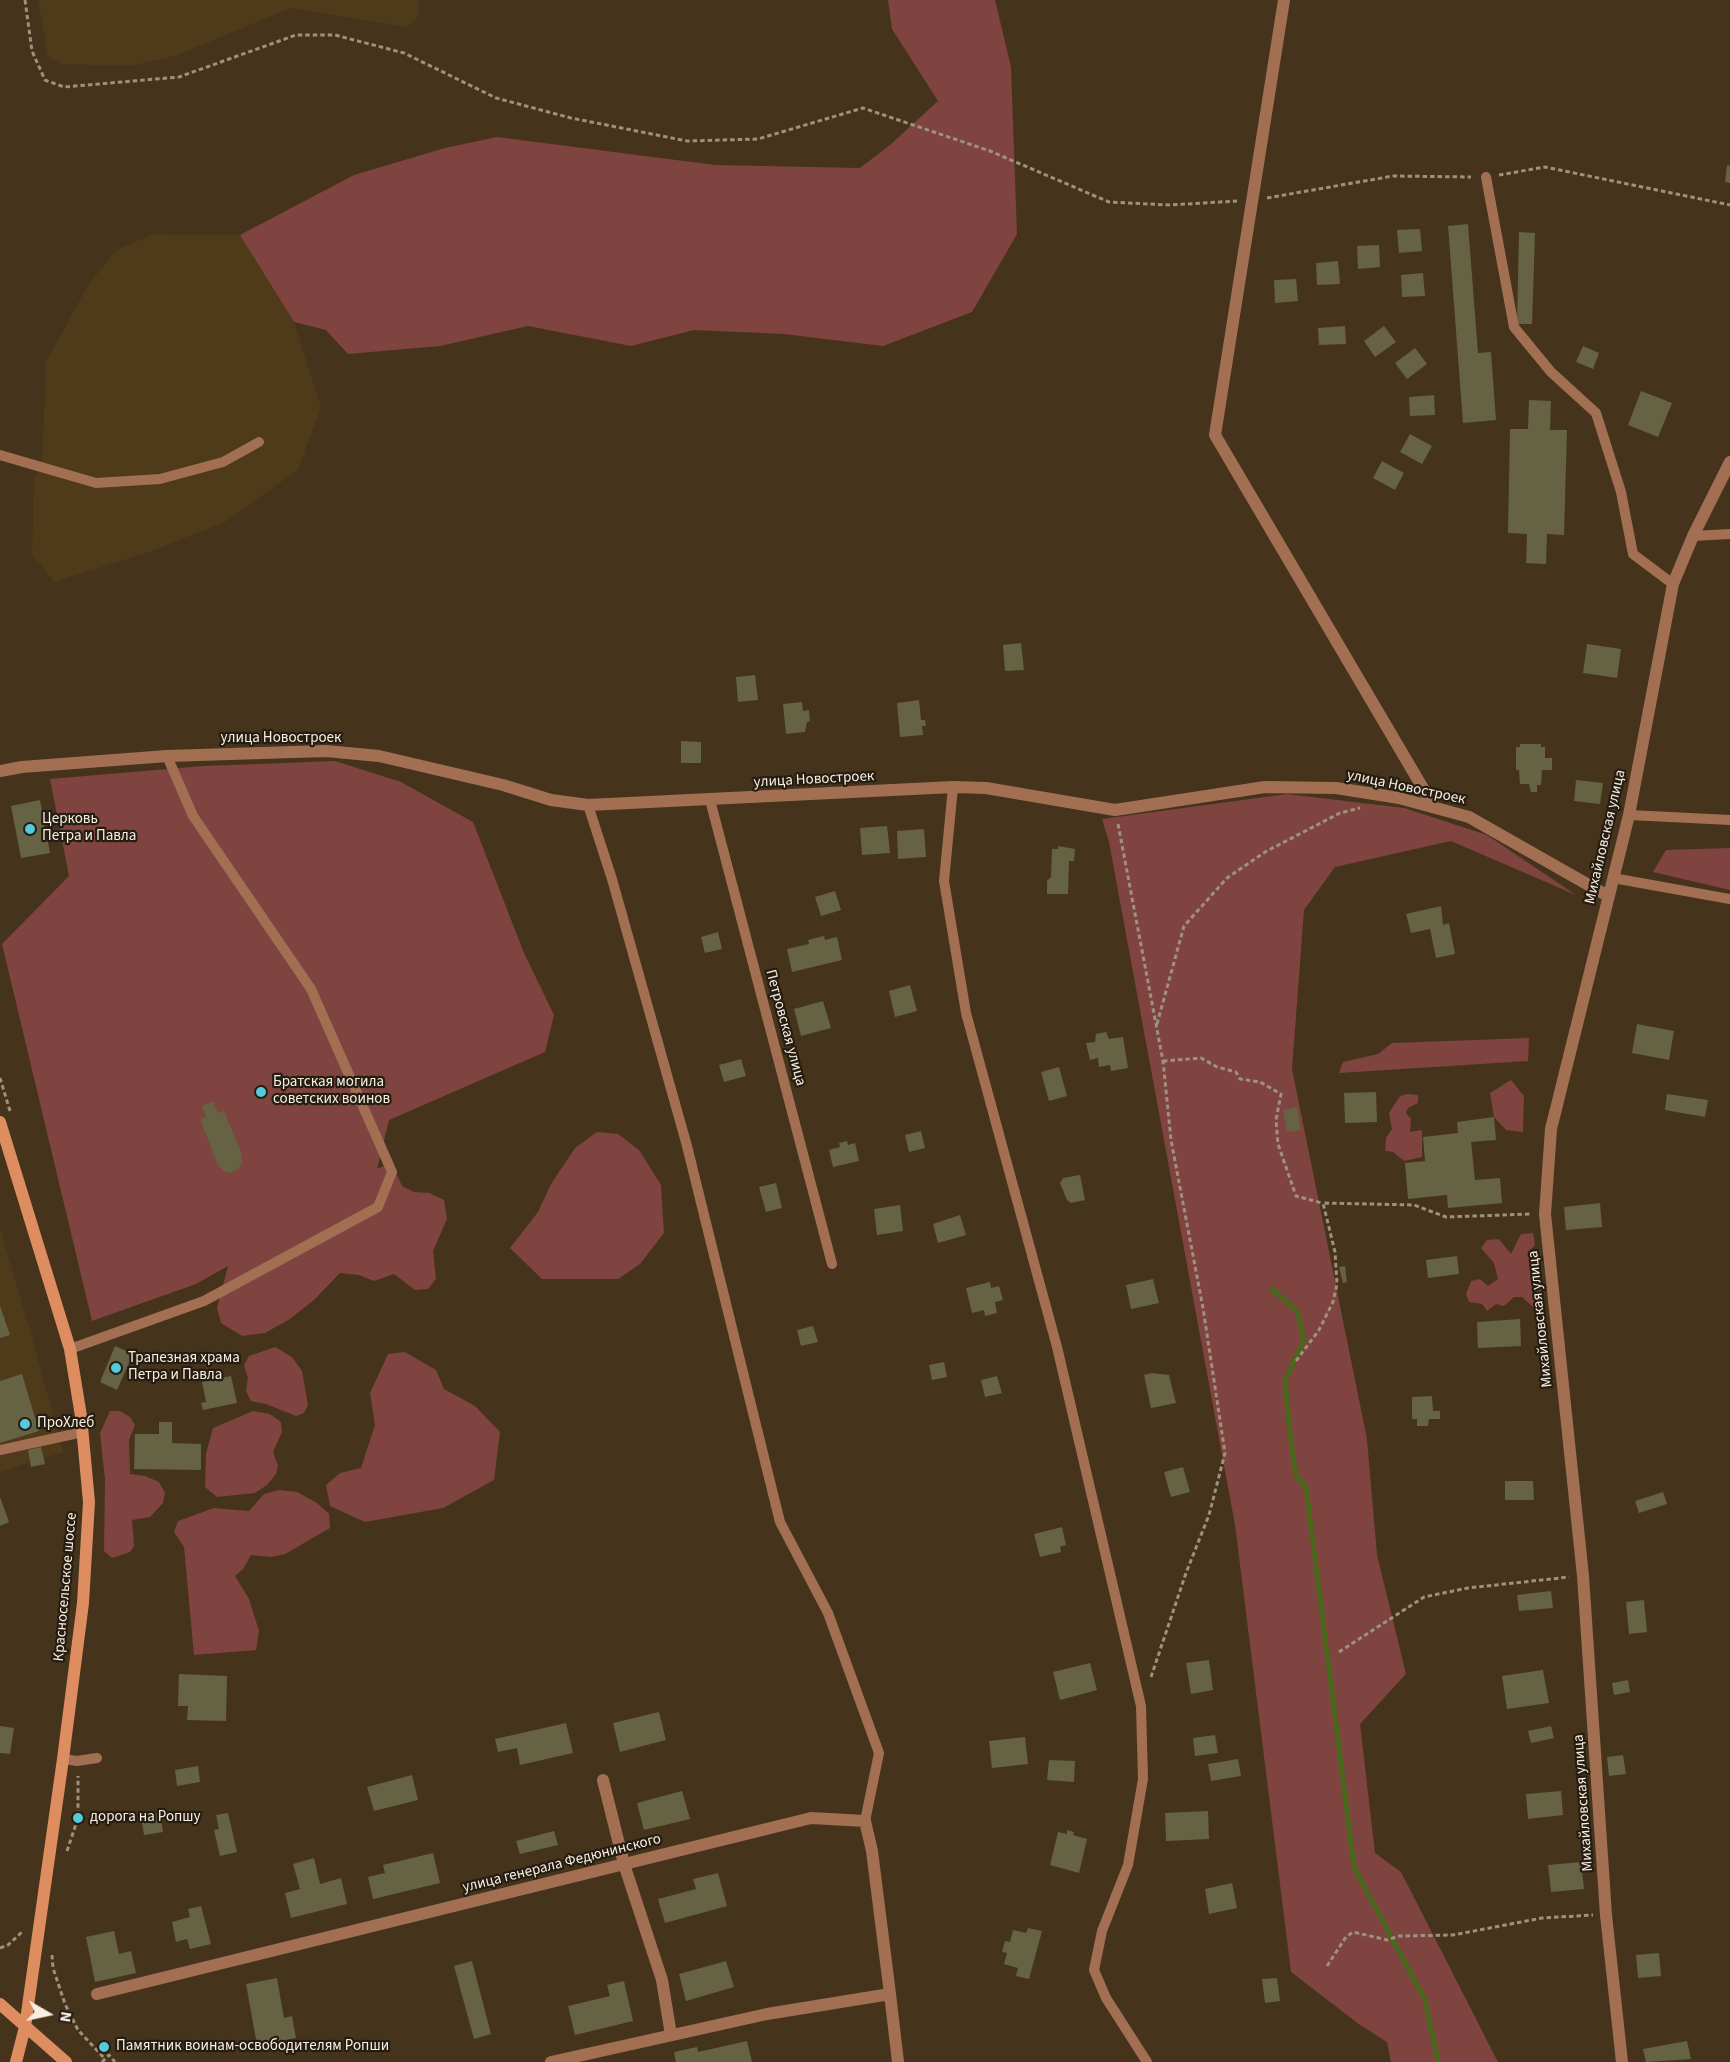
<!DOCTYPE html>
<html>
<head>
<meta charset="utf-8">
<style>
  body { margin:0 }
  #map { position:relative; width:1730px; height:2062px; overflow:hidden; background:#45341b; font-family:"Source Sans 3",sans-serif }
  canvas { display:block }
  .north { position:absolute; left:18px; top:1984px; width:60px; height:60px; -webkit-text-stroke:4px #251d12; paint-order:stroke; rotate:99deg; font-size:16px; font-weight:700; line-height:24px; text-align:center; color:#f9efe0 }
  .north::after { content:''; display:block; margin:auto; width:21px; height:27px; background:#f9efe0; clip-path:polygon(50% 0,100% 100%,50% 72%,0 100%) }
</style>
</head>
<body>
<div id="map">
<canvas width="1730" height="2062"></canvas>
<div class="north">N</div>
</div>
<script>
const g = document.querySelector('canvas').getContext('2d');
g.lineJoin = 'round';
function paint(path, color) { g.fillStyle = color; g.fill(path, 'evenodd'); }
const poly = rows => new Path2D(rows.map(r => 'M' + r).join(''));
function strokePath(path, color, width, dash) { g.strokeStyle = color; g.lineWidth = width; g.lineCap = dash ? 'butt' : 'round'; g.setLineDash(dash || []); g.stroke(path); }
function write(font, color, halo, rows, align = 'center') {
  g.font = font + ' "Source Sans 3",sans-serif'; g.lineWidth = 4.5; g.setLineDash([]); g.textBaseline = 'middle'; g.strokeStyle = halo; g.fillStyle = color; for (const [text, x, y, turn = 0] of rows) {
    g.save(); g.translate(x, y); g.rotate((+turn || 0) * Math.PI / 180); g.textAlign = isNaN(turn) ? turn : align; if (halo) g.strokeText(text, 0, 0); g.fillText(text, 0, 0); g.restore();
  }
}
paint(poly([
  [38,0,418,0,418,16,408,27,290,8,178,55,130,66,60,64,48,56],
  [153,234,240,235,294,322,321,407,298,470,225,522,152,551,54,582,32,554,34,478,42,466,46,362,87,287,116,250],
  [0,1229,30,1330,63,1452,0,1472]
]), '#4f3a1a');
paint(poly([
  [888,0,995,0,1011,67,1017,234,972,312,883,346,784,334,694,330,631,346,528,326,440,346,348,354,326,330,294,322,240,235,354,175,445,148,497,137,715,165,860,168,890,145,938,101,892,29],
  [335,761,401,782,473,822,524,953,554,1015,545,1052,389,1120,377,1169,383,1166,396,1173,402,1186,414,1192,429,1193,444,1200,447,1219,433,1251,436,1279,428,1289,415,1290,394,1274,374,1281,359,1275,340,1273,315,1299,290,1319,265,1333,242,1336,221,1323,217,1308,228,1266,196,1284,92,1321,2,944,69,876,50,779,204,766],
  [1287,794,1404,808,1487,835,1576,895,1451,841,1335,867,1304,910,1292,1069,1367,1439,1377,1555,1406,1674,1360,1724,1375,1853,1401,1872,1498,2062,1391,2062,1387,2042,1360,2025,1291,1972,1235,1525,1109,842,1102,819],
  [1730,848,1730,890,1653,872,1666,850],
  [1529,1038,1528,1061,1339,1073,1343,1062,1378,1054,1392,1043],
  [1511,1080,1524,1096,1523,1132,1506,1130,1494,1117,1490,1093],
  [1408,1094,1418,1095,1418,1103,1408,1108,1406,1113,1411,1119,1410,1132,1422,1130,1422,1157,1404,1161,1393,1152,1385,1151,1386,1138,1392,1129,1389,1113,1400,1096],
  [597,1132,618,1134,639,1150,661,1185,664,1233,640,1264,618,1279,542,1279,510,1248,538,1212,551,1184,575,1148],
  [1533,1233,1535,1245,1528,1252,1538,1256,1542,1303,1535,1309,1522,1297,1514,1297,1504,1306,1496,1304,1487,1311,1482,1304,1469,1302,1466,1294,1471,1281,1480,1279,1488,1286,1498,1279,1494,1263,1481,1248,1487,1240,1499,1239,1511,1254,1521,1234],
  [275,1347,292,1357,302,1371,308,1405,304,1413,296,1416,266,1404,251,1401,246,1391,248,1378,244,1365,249,1356],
  [405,1352,436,1370,444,1389,475,1406,500,1432,494,1480,443,1508,365,1522,330,1506,326,1485,340,1473,361,1468,375,1425,370,1393,388,1354],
  [110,1411,120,1411,130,1417,135,1425,129,1440,130,1474,145,1476,159,1482,165,1493,163,1503,150,1517,132,1520,134,1546,130,1552,112,1558,104,1551,105,1480,100,1433],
  [253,1411,270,1414,281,1422,282,1432,273,1452,278,1466,276,1474,267,1485,255,1493,217,1497,205,1487,206,1454,213,1428],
  [279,1490,297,1492,317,1503,329,1514,330,1528,285,1554,271,1557,251,1555,243,1569,235,1576,249,1599,259,1631,256,1650,194,1655,184,1547,174,1532,178,1521,214,1508,249,1511,264,1494]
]), '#7f4340');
strokePath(poly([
  [1272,1289,1297,1311,1304,1340,1285,1381,1290,1434,1296,1476,1306,1487,1354,1867,1425,2000,1438,2062]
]), '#4a681b', 5);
paint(poly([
  [1727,165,1730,166,1730,183,1725,182],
  [1468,224,1478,353,1491,352,1496,420,1463,423,1448,226],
  [1420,229,1422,251,1399,253,1397,230],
  [1519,232,1535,233,1532,324,1517,324],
  [1379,245,1380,267,1358,269,1357,246],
  [1338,261,1340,284,1317,285,1316,263],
  [1423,273,1425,296,1402,297,1401,275],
  [1296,279,1298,301,1275,303,1274,280],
  [1345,326,1346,344,1319,345,1318,328],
  [1384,326,1396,342,1375,357,1364,341],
  [1583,346,1599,353,1593,369,1576,362],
  [1415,348,1427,364,1407,379,1395,363],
  [1641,391,1672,403,1658,437,1628,425],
  [1434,395,1435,415,1410,416,1409,397],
  [1529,400,1551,401,1550,430,1567,430,1564,535,1547,534,1546,564,1526,563,1527,534,1508,533,1510,429,1528,429],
  [1410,434,1432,446,1422,464,1400,452],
  [1382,461,1404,473,1395,490,1373,478],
  [1021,643,1024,670,1005,671,1003,645],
  [1587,644,1621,649,1617,678,1583,673],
  [755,675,758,700,738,702,736,677],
  [919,700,921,720,925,720,926,726,922,726,923,735,900,737,897,703],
  [802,702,803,711,809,710,810,721,807,722,805,732,786,734,783,704],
  [681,741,701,742,701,763,681,763],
  [1520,744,1541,744,1541,747,1545,747,1545,758,1552,758,1552,770,1542,770,1541,785,1537,785,1537,792,1531,792,1529,784,1520,784,1519,770,1516,770,1516,747,1520,747],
  [1576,780,1603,783,1600,804,1574,801],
  [40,800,50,853,21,858,11,806],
  [887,826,890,853,862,855,860,828],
  [924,829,926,857,898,859,897,831],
  [1058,846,1075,849,1074,861,1069,861,1068,894,1047,894,1047,881,1051,877,1052,849,1058,849],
  [835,891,841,910,821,916,815,897],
  [1441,906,1443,925,1449,923,1455,954,1436,958,1430,929,1411,933,1406,914],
  [718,932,722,949,705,953,701,937],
  [824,936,825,940,837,937,842,960,792,972,787,949,809,944,808,940],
  [910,985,917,1011,895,1017,889,991],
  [823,1001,831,1028,801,1036,794,1009],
  [1637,1024,1674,1031,1669,1060,1632,1053],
  [1106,1032,1109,1039,1123,1037,1128,1068,1111,1071,1110,1065,1099,1067,1098,1058,1090,1060,1086,1043,1095,1042,1096,1034],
  [741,1059,746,1076,724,1082,719,1065],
  [1059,1067,1067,1096,1049,1101,1041,1072],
  [1376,1092,1377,1122,1345,1123,1344,1093],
  [1667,1094,1708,1100,1705,1117,1665,1110],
  [213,1101,218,1113,224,1111,242,1155,242,1163,237,1170,230,1173,223,1171,218,1165,200,1119,206,1117,202,1106],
  [1297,1107,1301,1130,1287,1132,1283,1110],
  [1494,1117,1496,1140,1471,1142,1475,1180,1500,1178,1502,1203,1448,1208,1447,1195,1408,1199,1405,1163,1425,1161,1423,1137,1458,1133,1457,1122],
  [921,1131,925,1148,909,1152,905,1135],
  [847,1141,848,1145,855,1143,859,1161,833,1167,829,1150,840,1147,839,1143],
  [1080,1175,1085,1200,1071,1203,1067,1200,1060,1183,1063,1178],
  [776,1183,782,1208,766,1212,759,1187],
  [1600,1203,1602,1227,1566,1230,1564,1207],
  [900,1205,903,1231,877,1235,874,1209],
  [960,1215,966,1235,938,1243,933,1224],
  [1457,1256,1459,1274,1428,1278,1426,1260],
  [1345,1266,1347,1282,1343,1283,1339,1267],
  [1153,1279,1159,1303,1131,1309,1126,1285],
  [990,1282,991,1288,999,1286,1003,1300,995,1302,997,1313,985,1316,984,1310,972,1313,966,1288],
  [0,1306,10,1335,0,1338],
  [1520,1319,1521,1346,1478,1348,1477,1322],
  [813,1326,818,1342,801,1346,797,1330],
  [115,1346,133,1354,117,1390,100,1382],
  [944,1362,947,1377,932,1380,929,1365],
  [1152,1373,1169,1375,1176,1403,1151,1408,1144,1375],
  [22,1374,39,1431,0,1443,0,1381],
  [231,1376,237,1403,203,1410,201,1403,206,1402,202,1382],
  [997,1376,1002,1393,985,1397,981,1380],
  [1432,1396,1433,1411,1440,1411,1440,1419,1429,1419,1428,1426,1417,1426,1417,1419,1412,1419,1412,1397],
  [159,1422,172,1422,172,1443,201,1444,201,1470,134,1469,135,1434,159,1434],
  [41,1447,45,1464,31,1467,28,1450],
  [1183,1467,1190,1492,1171,1497,1164,1472],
  [1505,1481,1533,1481,1534,1500,1505,1500],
  [1663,1492,1667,1504,1639,1513,1635,1501],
  [0,1497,9,1522,0,1526],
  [1062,1527,1066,1545,1060,1547,1061,1552,1040,1557,1034,1534],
  [1551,1591,1553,1608,1519,1611,1517,1595],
  [1644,1600,1647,1632,1629,1634,1626,1602],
  [1209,1660,1213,1690,1191,1694,1186,1663],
  [1090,1663,1097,1690,1060,1700,1053,1672],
  [1543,1670,1549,1703,1507,1709,1502,1676],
  [179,1674,227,1676,226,1721,187,1720,188,1706,178,1706],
  [1628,1680,1630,1692,1614,1695,1612,1683],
  [659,1712,666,1740,620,1752,613,1723],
  [566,1723,573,1753,520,1765,517,1748,498,1752,495,1739],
  [0,1726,14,1728,10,1754,0,1753],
  [1551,1726,1554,1738,1531,1743,1528,1731],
  [1215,1735,1218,1753,1195,1756,1193,1738],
  [1025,1737,1028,1764,992,1768,989,1741],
  [1623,1755,1626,1774,1609,1776,1607,1757],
  [1238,1759,1241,1776,1211,1781,1208,1764],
  [1049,1760,1075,1761,1074,1782,1047,1780],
  [198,1766,200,1782,177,1786,175,1770],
  [412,1775,418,1800,374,1811,367,1787],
  [682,1791,690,1819,644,1830,637,1803],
  [1561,1791,1563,1815,1528,1819,1526,1794],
  [1208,1811,1209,1839,1166,1841,1165,1813],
  [160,1813,163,1832,144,1835,141,1816],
  [228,1813,237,1852,220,1856,214,1830,219,1829,216,1815],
  [1067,1830,1074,1832,1073,1835,1087,1839,1079,1873,1050,1865,1058,1832,1067,1834],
  [554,1831,558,1845,520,1854,516,1841],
  [433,1853,440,1883,373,1899,368,1877,385,1873,383,1865],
  [314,1858,320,1884,341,1878,347,1904,291,1918,285,1893,300,1889,293,1864],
  [1581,1862,1584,1889,1551,1892,1548,1865],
  [718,1873,727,1906,665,1923,658,1899,696,1889,693,1879],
  [1232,1883,1237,1908,1209,1914,1205,1889],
  [201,1906,211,1944,190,1949,187,1939,176,1942,172,1922,190,1917,188,1909],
  [1028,1928,1042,1931,1029,1979,1016,1976,1018,1968,1004,1964,1007,1953,1002,1952,1005,1941,1010,1942,1013,1930,1026,1933],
  [114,1931,119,1954,131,1951,136,1973,95,1982,86,1937],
  [1659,1953,1661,1976,1638,1978,1636,1955],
  [472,1961,491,2034,474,2039,454,1966],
  [726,1961,734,1987,686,2001,679,1974],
  [277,1978,284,2018,292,2016,296,2038,257,2045,246,1984],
  [1277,1978,1280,2001,1265,2003,1262,1979],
  [624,1981,633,2021,575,2035,568,2006,610,1996,607,1985],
  [747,2041,752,2062,676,2062,674,2052,697,2047,698,2052],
  [1687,2041,1691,2059,1646,2062,1643,2049]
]), '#666244');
strokePath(poly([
  [25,0,32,51,45,80,64,87,179,77,296,35,335,35,404,53,496,98,571,118,687,141,758,139,863,108,990,151,1109,202,1170,205,1237,201],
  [1499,175,1545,167,1730,205],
  [1267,198,1393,176,1471,177],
  [1118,824,1163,1061,1171,1140,1203,1308,1225,1453,1209,1515,1186,1573,1150,1680],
  [1157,1024,1184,926,1227,878,1265,852,1340,813,1360,808],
  [1163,1061,1201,1058,1217,1067,1236,1072,1240,1079,1260,1082,1281,1094,1276,1120,1278,1144,1296,1196,1322,1203],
  [0,1078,10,1111],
  [1296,1361,1319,1330,1333,1302,1337,1284,1335,1252,1323,1203,1414,1205,1446,1217,1532,1214],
  [1339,1652,1424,1597,1468,1588,1569,1577],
  [67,1851,78,1818,78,1776],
  [0,1948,8,1945,22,1932],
  [52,1955,53,1968,65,2004,78,2030,105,2059],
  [1327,1966,1346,1937,1353,1932,1387,1940,1399,1936,1453,1935,1542,1918,1593,1915],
  [102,2062,109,2055,115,2062]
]), '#9f917d', 3, [4.5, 3]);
strokePath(poly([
  [1486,177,1514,327,1551,372,1596,413,1621,492,1633,554,1673,584],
  [0,455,96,483,160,479,223,462,259,442],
  [1693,536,1730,534],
  [953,787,944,881,966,1013,1057,1347,1141,1706,1143,1779,1128,1865,1102,1931,1094,1970,1106,1998,1147,2062],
  [710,800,832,1264],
  [588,805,612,879,687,1146,780,1522,828,1613,879,1753,865,1821],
  [1629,815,1730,820],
  [1613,878,1730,899],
  [70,1349,204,1301,378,1207,392,1172,311,989,193,816,167,756],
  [0,1450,83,1432],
  [63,1759,77,1761,97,1758]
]), '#a26f53', 10);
strokePath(poly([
  [1284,0,1215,435,1434,807],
  [0,771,22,767,167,756,326,751,379,756,503,785,551,800,588,805,953,787,986,788,1115,810,1265,787,1336,788,1399,798,1469,817,1608,896],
  [603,1780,624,1864,662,1980,671,2035],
  [97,1994,811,1818,865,1821,872,1851,890,1994],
  [551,2062,767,2014,890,1994,898,2062],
  [1622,2062,1606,1915,1583,1576,1545,1214,1551,1129,1629,815,1673,584,1693,536,1730,462]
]), '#a26f53', 12);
strokePath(poly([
  [0,1122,70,1349,81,1416,89,1502,83,1603,63,1759,25,2027,16,2062],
  [0,2004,66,2062]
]), '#dd8d5f', 12);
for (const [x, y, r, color] of [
  [30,829,6,"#53cbda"],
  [261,1092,6,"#53cbda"],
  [116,1368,6,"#53cbda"],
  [25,1424,6,"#53cbda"],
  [78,1818,6,"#53cbda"],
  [104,2047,6,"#53cbda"]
]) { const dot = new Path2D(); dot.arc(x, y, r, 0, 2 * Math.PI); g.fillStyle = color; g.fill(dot); strokePath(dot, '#251d12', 2); }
write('15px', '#f9efe0', '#251d12', [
  ["улица Новостроек",281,739],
  ["улица Новостроек",814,780,-3],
  ["улица Новостроек",1406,788,12],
  ["Михайловская улица",1606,837,-77],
  ["Петровская улица",785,1028,75],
  ["Михайловская улица",1541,1319,-96],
  ["Красносельское шоссе",66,1587,-85],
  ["Михайловская улица",1584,1803,-94],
  ["улица генерала Федюнинского",562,1864,-14]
]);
write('15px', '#f9efe0', '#251d12', [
  ["Церковь",42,820],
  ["Петра и Павла",42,837],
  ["Братская могила",273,1083],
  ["советских воинов",273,1100],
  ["Трапезная храма",128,1359],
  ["Петра и Павла",128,1376],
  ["ПроХлеб",37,1424],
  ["дорога на Ропшу",90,1818],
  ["Памятник воинам-освободителям Ропши",116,2047]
], 'left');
</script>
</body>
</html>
